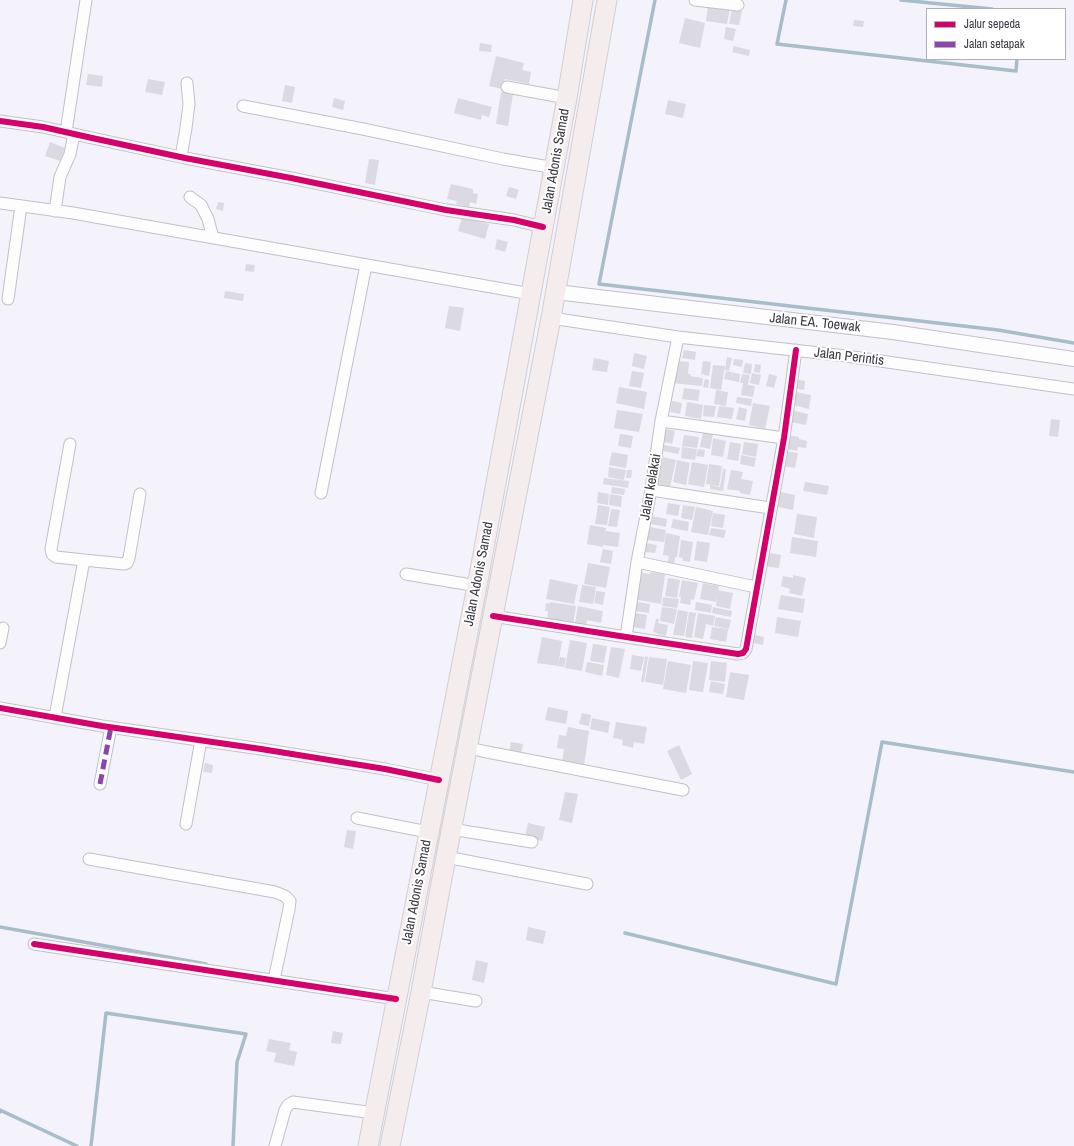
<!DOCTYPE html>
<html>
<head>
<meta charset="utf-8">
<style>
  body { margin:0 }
  #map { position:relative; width:1074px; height:1146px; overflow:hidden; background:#f4f2fa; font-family:"Archivo Narrow",sans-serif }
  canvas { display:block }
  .legend { position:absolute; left:926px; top:8px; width:140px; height:52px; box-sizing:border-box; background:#fff; border:1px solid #b1b0b4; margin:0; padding:5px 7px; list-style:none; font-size:12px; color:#3c3943 }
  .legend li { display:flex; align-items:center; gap:8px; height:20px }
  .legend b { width:20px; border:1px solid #b1b0b4 }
</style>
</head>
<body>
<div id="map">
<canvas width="1074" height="1146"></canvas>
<ul class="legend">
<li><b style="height:5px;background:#d6006c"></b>Jalur sepeda</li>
<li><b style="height:5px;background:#8e44ad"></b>Jalan setapak</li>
</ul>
</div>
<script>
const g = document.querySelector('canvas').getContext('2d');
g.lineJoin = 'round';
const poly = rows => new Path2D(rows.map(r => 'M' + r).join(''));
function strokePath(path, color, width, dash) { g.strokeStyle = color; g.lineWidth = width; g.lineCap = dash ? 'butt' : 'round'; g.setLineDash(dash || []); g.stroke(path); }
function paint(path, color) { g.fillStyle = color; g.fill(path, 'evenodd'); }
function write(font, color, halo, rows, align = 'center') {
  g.font = font + ' "Archivo Narrow",sans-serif'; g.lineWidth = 4; g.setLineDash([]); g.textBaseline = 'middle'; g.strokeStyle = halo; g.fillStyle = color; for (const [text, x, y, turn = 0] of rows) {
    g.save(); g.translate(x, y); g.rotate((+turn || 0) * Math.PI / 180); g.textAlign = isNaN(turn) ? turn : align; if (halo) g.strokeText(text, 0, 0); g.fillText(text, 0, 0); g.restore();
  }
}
strokePath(poly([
  [655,0,599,284,998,330,1074,343],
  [786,0,777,44,1016,71,1017,59],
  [901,0,992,9],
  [0,927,206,964],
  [625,933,836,984,882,742,1074,772],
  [0,1112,0,1110,77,1146],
  [91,1146,106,1013,246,1034,237,1062,233,1146]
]), '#a7bdc9', 3.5);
paint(poly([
  [708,5,730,9,727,24,706,21],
  [732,9,742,11,739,25,729,24],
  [685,18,705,23,700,48,679,43],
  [854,20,864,21,863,27,853,26],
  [726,27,736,29,733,41,724,39],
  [480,43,492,45,491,52,479,51],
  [734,46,750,50,749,56,732,52],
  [496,56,524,63,522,70,531,72,529,84,505,79,502,89,489,86],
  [88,74,103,76,102,87,86,85],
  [148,79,165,82,162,95,145,92],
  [285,85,295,87,292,103,282,101],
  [501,92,513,94,508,126,496,124],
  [334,98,345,101,343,110,332,107],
  [458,98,492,107,489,117,482,115,481,120,454,113],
  [668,100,686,104,683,118,665,114],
  [50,142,65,148,60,161,45,156],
  [369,159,379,160,375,185,365,183],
  [451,184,473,189,473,193,478,194,476,204,470,202,469,207,456,204,457,201,447,199],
  [509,187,519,190,516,199,506,196],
  [218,202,224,203,223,211,216,209],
  [462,217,489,224,485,239,458,231],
  [497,239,508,242,505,252,495,249],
  [246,264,255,265,254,272,245,271],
  [225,291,244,294,243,301,224,298],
  [449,306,464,308,460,331,445,328],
  [684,350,696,352,695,360,682,358],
  [634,353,647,356,644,369,632,366],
  [727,357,732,358,729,371,725,370],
  [594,358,609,361,607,372,592,370],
  [734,359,743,360,742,367,733,365],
  [678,361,689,362,688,374,691,374,690,376,703,378,702,386,671,383],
  [703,361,711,362,709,376,701,374],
  [745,363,752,364,751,374,743,373],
  [755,364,761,365,760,373,754,372],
  [713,365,725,366,721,390,710,388],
  [632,371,644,373,641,388,629,386],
  [726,371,740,374,739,382,724,379],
  [752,373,761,375,759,385,750,383],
  [742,374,750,375,748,385,755,386,753,397,741,395,743,383,740,383],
  [769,374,777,376,774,388,766,386],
  [705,379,709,380,708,388,703,387],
  [795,379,805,381,804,390,793,388],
  [619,387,647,392,644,409,616,403],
  [684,388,700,390,698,401,682,399],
  [716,390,728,392,726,406,714,404],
  [796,392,811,395,809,409,793,405],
  [737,397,752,399,751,406,736,403],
  [672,401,682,403,680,414,670,412],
  [687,402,703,405,701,419,685,416],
  [753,403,770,406,765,429,749,425],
  [704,405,716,406,714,417,703,416],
  [719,406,734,408,732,419,717,417],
  [739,407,747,409,745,421,736,419],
  [617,410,643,414,639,432,614,428],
  [791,410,808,414,806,425,789,422],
  [1051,419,1060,420,1058,437,1049,436],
  [666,429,675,431,672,444,664,442],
  [703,432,713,434,710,449,700,447],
  [620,434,633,436,631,448,618,446],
  [684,435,699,437,697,448,682,446],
  [786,435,799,437,799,439,807,441,806,448,798,447,797,451,783,448],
  [713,438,726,441,723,457,711,455],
  [730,442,741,444,738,461,727,459],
  [744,442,758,444,756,457,742,454],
  [664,445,680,448,678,454,663,451],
  [682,447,697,449,695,460,681,458],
  [698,449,705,450,704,457,696,456],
  [785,451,798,453,795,468,783,466],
  [612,452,628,455,626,468,609,465],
  [741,455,756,458,754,467,740,464],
  [663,457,676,460,670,487,657,485,658,479,655,479,656,471,660,472,660,469,657,468,659,459,662,459],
  [677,460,690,463,686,485,673,482],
  [692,462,708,465,704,487,688,484],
  [709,464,722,466,719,486,706,484],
  [609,467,626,470,624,480,608,477],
  [723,469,726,469,723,491,710,489,710,485,720,487],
  [627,470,632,470,631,478,626,478],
  [731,470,743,472,741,479,753,481,750,495,740,493,740,491,727,489],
  [604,478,629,481,628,488,603,484],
  [805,482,829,486,827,495,803,491],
  [612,487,625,489,624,495,611,493],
  [776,491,795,495,793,510,774,506],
  [598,492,609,494,608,505,597,503],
  [610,494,622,496,621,507,609,505],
  [668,503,680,505,678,516,666,514],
  [598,505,610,507,607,525,595,524],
  [683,505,695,507,692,520,681,518],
  [696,507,713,511,708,535,691,532],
  [611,509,620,510,617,527,608,526],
  [713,513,725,515,723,528,711,526],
  [797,514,817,517,814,538,794,534],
  [652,516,667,519,666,527,651,524],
  [673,519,689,522,688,531,671,528],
  [590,525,606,528,604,540,606,531,620,533,618,547,603,545,603,547,587,544],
  [649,527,666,530,664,542,647,540],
  [711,528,726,530,724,538,709,535],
  [666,533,680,536,677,557,675,557,674,564,667,563,669,556,663,555],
  [792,537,818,541,816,557,790,553],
  [681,540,693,542,690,562,683,561,683,558,679,557],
  [697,541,710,543,707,562,694,560],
  [645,543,657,545,655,553,644,552],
  [603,549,613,551,611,564,600,562],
  [765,552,781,555,779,568,763,566],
  [588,563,610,567,606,588,584,584],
  [637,572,650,574,650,572,665,574,661,604,633,599],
  [793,575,806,578,802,596,789,593,790,589,781,586,783,576,793,578],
  [668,578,680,580,677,598,665,596],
  [550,579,578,585,574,604,546,599],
  [682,580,698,583,694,600,691,599,690,605,680,603,681,597,679,597],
  [703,583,719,586,716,602,700,599],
  [582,585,596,587,593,604,579,602],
  [718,590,733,593,730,609,716,606],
  [596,591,605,592,603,605,594,603],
  [781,595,805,599,803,613,778,609],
  [663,597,679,599,677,608,662,606],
  [550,602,576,606,573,625,547,621,548,611,545,611,546,603,550,604],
  [637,602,650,604,649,613,635,611],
  [696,602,712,605,711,613,695,610],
  [578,606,603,611,601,623,587,620,586,625,575,623],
  [662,607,677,609,674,624,660,621],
  [713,607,732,611,731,617,712,613],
  [678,610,688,612,684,636,673,635],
  [689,612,696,613,692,638,685,637],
  [635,613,647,615,645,629,632,627],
  [698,613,715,616,713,626,706,624,703,639,694,637],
  [716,617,731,620,729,629,714,626],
  [777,617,801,621,798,637,775,633],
  [656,619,659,619,658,623,668,625,666,636,657,634,657,633,653,632],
  [712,627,728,629,726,642,710,639],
  [750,634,764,637,763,645,749,642],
  [542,637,562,641,558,666,537,663],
  [570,640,587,643,582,671,565,668],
  [593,644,607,646,604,663,590,661],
  [611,647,625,649,619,678,606,675],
  [632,655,644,657,641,671,630,669],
  [645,656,648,657,644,682,641,682],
  [560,657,566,658,564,667,558,666],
  [649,657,667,659,663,685,645,682],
  [668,661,691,665,686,693,663,689],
  [693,661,708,663,703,692,689,690],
  [711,661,727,663,725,682,709,680],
  [587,662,604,665,602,676,585,672],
  [730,672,749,675,744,700,726,697],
  [711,681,725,684,723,694,709,692],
  [548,707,568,711,566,724,545,720],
  [582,713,591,715,589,726,579,724],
  [592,718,610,722,608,733,590,729],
  [616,722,647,727,644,744,634,742,633,748,622,745,623,740,613,738],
  [568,727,589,731,584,766,562,762,564,749,557,748,559,735,566,736],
  [511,742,523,744,521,754,509,752],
  [679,745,692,774,681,780,667,751],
  [205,763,213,765,212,773,203,772],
  [565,792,578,794,572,823,559,820],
  [528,823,545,827,542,841,525,837],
  [347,830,356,831,353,849,344,847],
  [528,927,546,931,543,944,526,940],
  [476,960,488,963,484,983,472,980],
  [333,1031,343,1033,341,1044,331,1043],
  [269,1039,291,1043,289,1050,297,1052,294,1066,274,1062,276,1053,266,1051]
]), '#dbd9e1');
const minor = poly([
  [695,0,738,5],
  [507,87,567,98],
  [243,106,363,129,503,159,555,168],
  [0,121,43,127,92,138,185,158,291,178,446,210,514,220,543,227],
  [66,132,86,0],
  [181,157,186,128,189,104,187,83],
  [190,197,201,205,208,219,213,238],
  [0,203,73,213,531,294],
  [55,211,60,177,70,154,74,134],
  [8,299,21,206],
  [551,318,678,337,846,356,1074,389],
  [661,421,784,438],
  [70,444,51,549,52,554,56,557,84,560],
  [651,490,770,508],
  [321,493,366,265],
  [637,562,756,587],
  [406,574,477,586],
  [493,616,626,637,738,654,743,653,746,649,784,438,796,350],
  [626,637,637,562,651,490,661,421,678,337],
  [0,643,3,628],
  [0,708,102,726,261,749,385,769,439,780],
  [55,717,84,560,124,564,127,563,129,558,140,494],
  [467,747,482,751,683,790],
  [100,784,111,727],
  [357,818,428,832],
  [186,824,201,740],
  [451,829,532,842],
  [446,857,587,884],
  [89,859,275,892,285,896,290,901,289,909,274,980],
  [34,944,396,999],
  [421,992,476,1001],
  [275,1146,285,1110,288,1105,293,1102,374,1113]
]);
const tertiary = poly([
  [556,292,893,332,1074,359]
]);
const trunk = poly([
  [368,1146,477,586,567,98,583,0],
  [390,1146,421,992,446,857,551,318,607,0]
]);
strokePath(minor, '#c2bfc8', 13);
strokePath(tertiary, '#c2bfc8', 16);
strokePath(trunk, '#d0cfd4', 21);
strokePath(minor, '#fdfdfe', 11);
strokePath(tertiary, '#fdfdfe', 14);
strokePath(trunk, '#f4eced', 19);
strokePath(poly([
  [100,784,111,727]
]), '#8e44ad', 5, [10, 5]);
strokePath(poly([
  [0,121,43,127,92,138,185,158,291,178,446,210,514,220,543,227],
  [493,616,626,637,738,654,743,653,746,649,784,438,796,350],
  [0,708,102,726,261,749,385,769,439,780],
  [34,944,396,999]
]), '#d6006c', 6);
write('14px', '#3c3943', '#fff', [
  ["Jalan Adonis Samad",556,161,-80],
  ["Jalan EA. Toewak",815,323,6],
  ["Jalan Perintis",849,357,7],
  ["Jalan kelakai",651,487,-80],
  ["Jalan Adonis Samad",479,574,-79],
  ["Jalan Adonis Samad",417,892,-79]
]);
</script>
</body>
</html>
